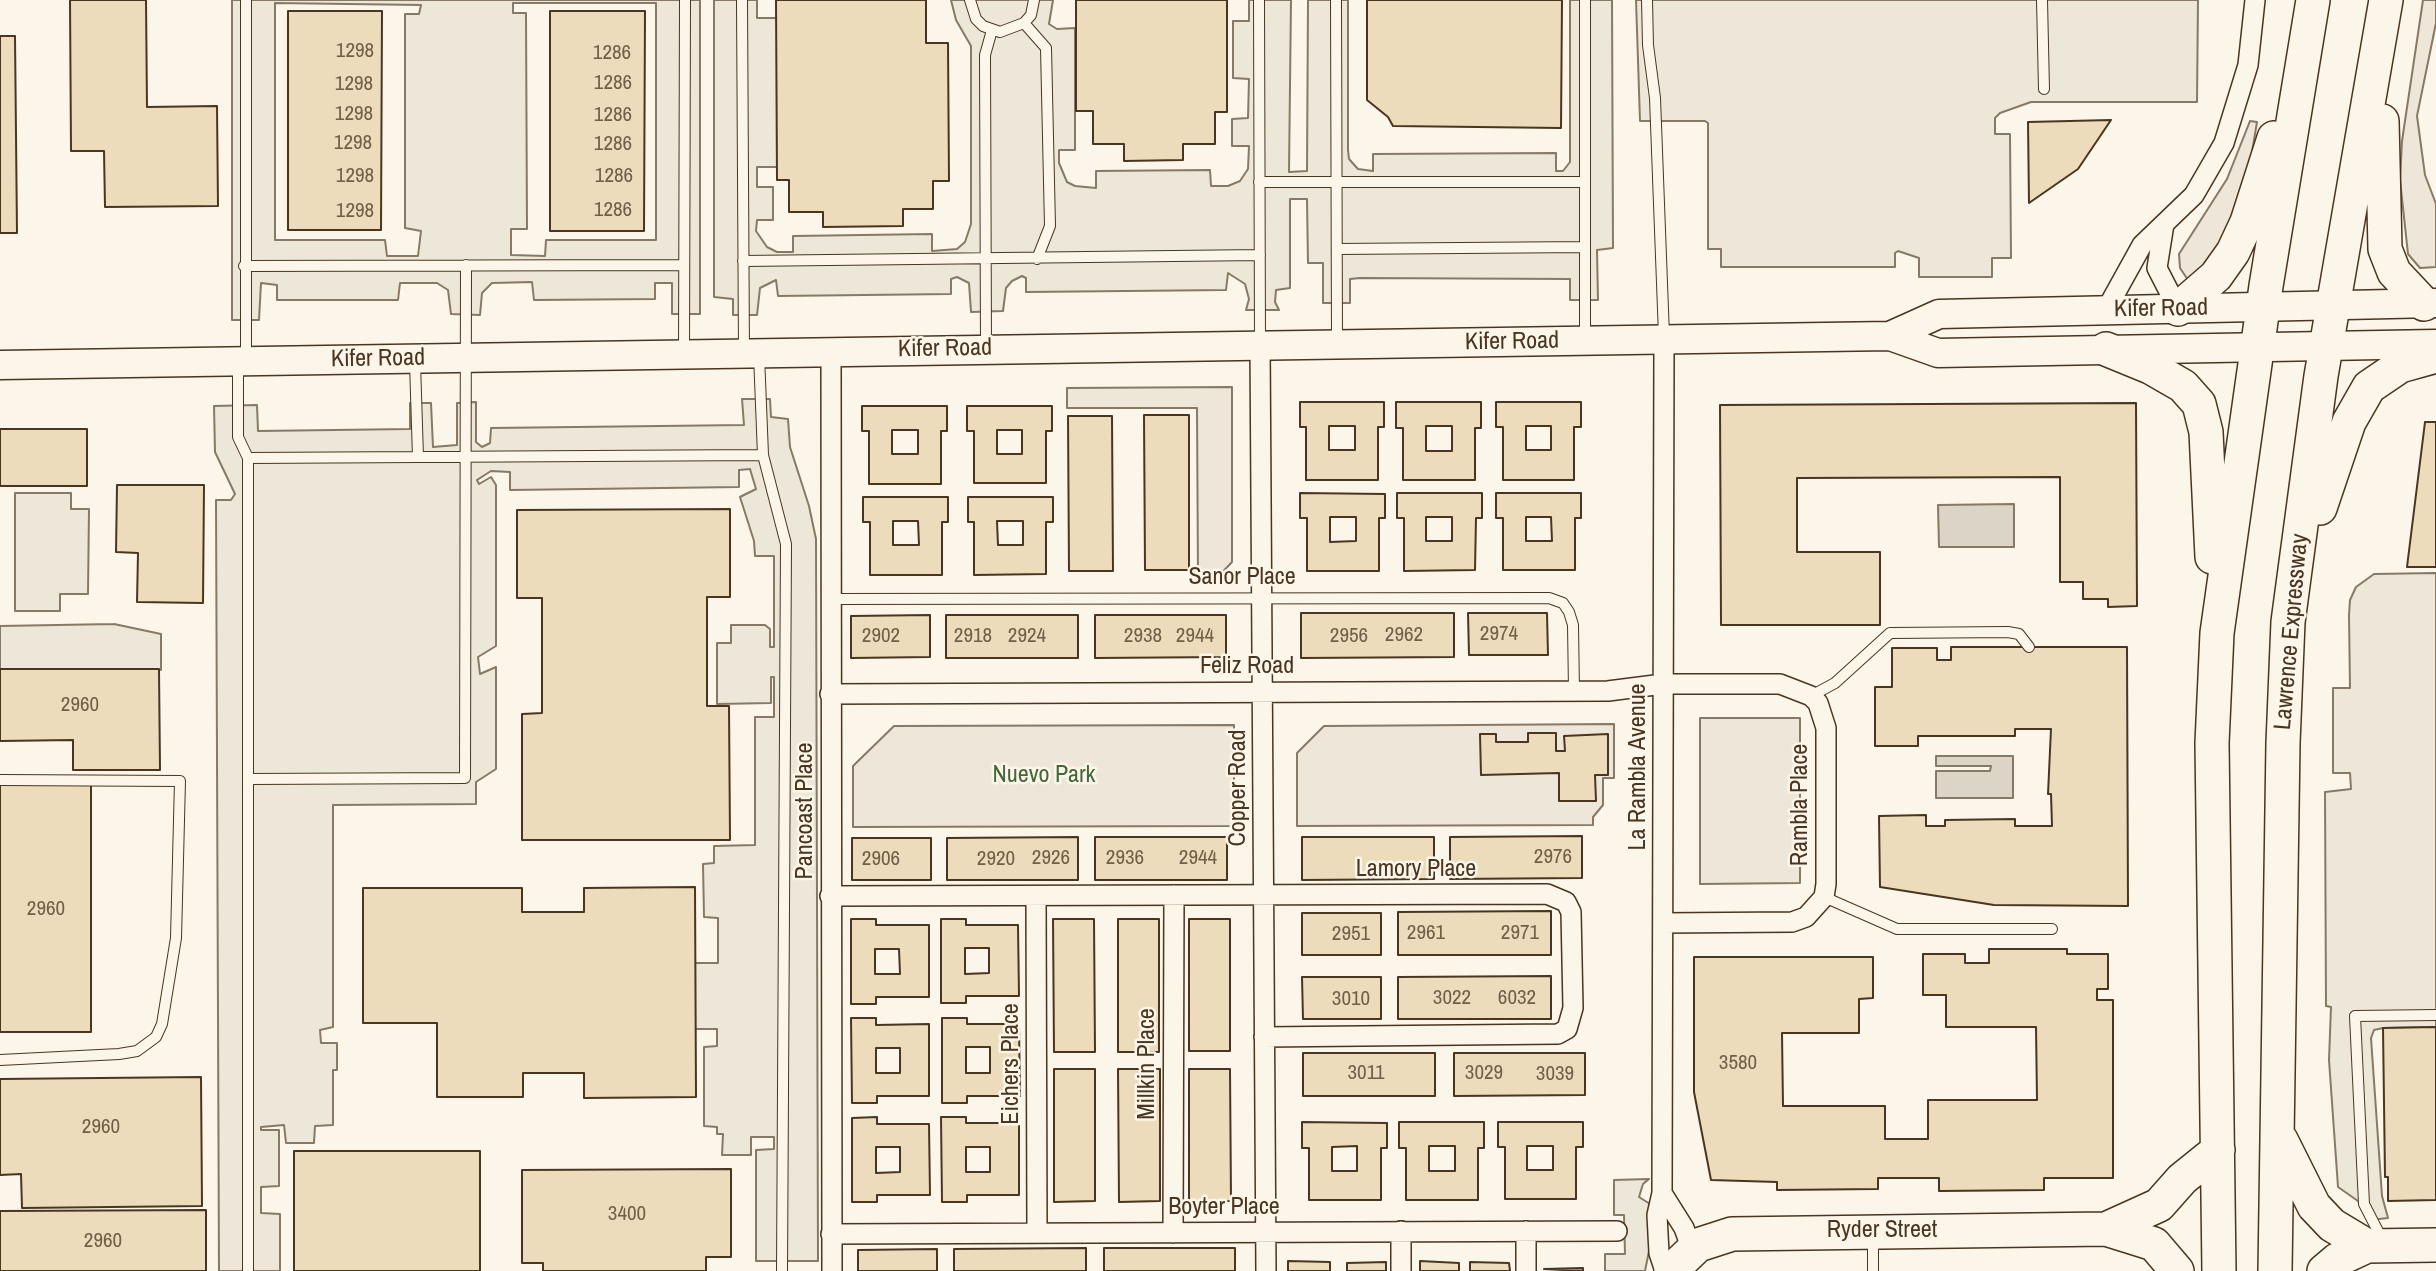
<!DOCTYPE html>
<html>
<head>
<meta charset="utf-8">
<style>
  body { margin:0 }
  canvas { display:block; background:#fbf6e9 }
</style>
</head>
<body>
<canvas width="2436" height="1271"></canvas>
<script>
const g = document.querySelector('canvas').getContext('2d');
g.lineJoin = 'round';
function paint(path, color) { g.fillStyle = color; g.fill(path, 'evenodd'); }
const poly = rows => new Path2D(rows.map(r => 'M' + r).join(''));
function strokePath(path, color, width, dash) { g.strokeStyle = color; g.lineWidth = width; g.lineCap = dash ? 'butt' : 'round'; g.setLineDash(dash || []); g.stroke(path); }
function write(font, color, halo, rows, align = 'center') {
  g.font = font + ' "Archivo Narrow",sans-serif'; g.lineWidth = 5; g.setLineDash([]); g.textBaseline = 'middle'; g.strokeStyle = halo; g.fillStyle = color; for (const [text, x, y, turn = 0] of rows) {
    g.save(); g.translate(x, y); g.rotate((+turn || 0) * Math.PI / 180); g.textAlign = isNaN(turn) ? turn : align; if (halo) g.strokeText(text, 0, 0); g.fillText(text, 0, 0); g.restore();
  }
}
const green = poly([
  [2423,0,2436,0,2436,23,2417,116,2425,175,2436,204,2436,267,2420,268,2408,254,2400,180,2402,141,2423,0],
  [2250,121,2257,122,2249,170,2233,221,2196,279,2188,280,2180,268,2179,254,2227,179,2250,121],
  [1232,387,1232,562,1215,580,1198,579,1197,408,1067,408,1067,388,1232,387],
  [1700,718,1800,718,1800,883,1700,884,1700,718],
  [1614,724,1614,778,1603,778,1603,805,1593,817,1593,825,1297,826,1297,753,1324,726,1614,724],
  [1234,725,1234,826,853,827,853,766,894,726,1234,725]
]);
paint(green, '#ede6d9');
strokePath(green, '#887966', 2);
const parking = poly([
  [232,0,700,0,700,314,672,314,672,283,655,283,655,299,534,300,532,282,492,283,482,293,480,315,451,314,448,290,437,283,400,283,398,300,277,300,277,285,261,283,259,320,232,320,232,0],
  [275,3,421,5,419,14,405,14,405,228,421,231,418,256,387,256,385,240,275,240,275,3],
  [513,3,656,3,656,240,546,240,545,256,511,255,511,229,527,229,526,13,513,13,513,3],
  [714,0,757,0,757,18,777,18,778,167,757,167,757,187,773,187,773,220,757,220,756,231,767,247,777,252,793,252,793,236,932,234,932,251,957,249,965,242,971,224,971,46,956,20,951,0,1053,0,1049,24,1057,29,1075,28,1075,150,1059,150,1059,163,1067,182,1075,186,1096,188,1096,171,1210,170,1211,186,1228,186,1240,181,1248,169,1249,146,1232,146,1232,119,1248,118,1249,79,1233,78,1233,21,1249,21,1249,0,1291,0,1289,172,1307,171,1308,0,1348,0,1348,150,1349,159,1358,169,1373,171,1373,154,1556,153,1556,171,1563,171,1570,162,1570,0,1612,0,1613,248,1597,250,1598,300,1570,300,1570,279,1360,278,1350,279,1350,303,1323,303,1323,263,1308,263,1307,199,1290,199,1290,288,1276,290,1275,302,1279,310,1246,310,1249,299,1245,284,1228,273,1226,290,1026,292,1026,278,1022,276,1012,281,1006,288,1003,311,971,312,969,283,957,277,951,279,951,294,778,296,776,280,760,288,757,315,733,315,733,299,714,297,714,0],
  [1636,0,2198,0,2197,102,2031,102,2000,113,1995,118,1995,134,2010,134,2011,258,1992,258,1992,277,1919,277,1919,258,1898,251,1895,253,1895,267,1721,267,1721,249,1708,249,1708,123,1705,121,1640,121,1636,0],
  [742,399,770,399,771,417,788,419,790,447,809,506,816,539,818,1261,756,1261,756,1150,774,1149,774,1137,751,1137,751,1155,722,1155,723,1134,717,1134,717,1127,704,1126,704,1047,717,1046,717,1029,690,1029,689,963,718,963,718,918,704,917,703,864,714,863,714,846,755,845,755,717,774,717,774,677,771,677,771,703,717,704,717,643,731,643,731,625,765,625,770,629,770,647,774,647,774,556,755,556,754,541,740,497,756,489,750,469,739,470,739,487,510,490,510,472,491,471,477,480,479,484,491,477,496,485,496,646,478,657,480,674,496,667,496,769,476,782,476,804,333,805,333,1027,320,1030,321,1043,337,1043,337,1070,333,1070,333,1125,315,1126,314,1143,286,1143,284,1125,261,1127,261,1130,279,1130,279,1186,261,1187,261,1213,280,1214,280,1271,219,1271,216,500,231,500,235,494,215,452,214,406,257,405,258,431,410,429,410,403,431,403,433,447,457,445,457,403,476,402,476,442,482,447,490,443,491,428,744,425,742,399],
  [15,493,71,493,71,509,89,509,88,594,60,594,60,611,15,611,15,493],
  [2436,573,2436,1027,2383,1028,2374,1030,2371,1038,2382,1196,2388,1218,2370,1220,2358,1201,2338,1187,2329,1060,2331,1007,2326,1006,2325,792,2351,789,2350,773,2333,773,2333,688,2350,688,2349,615,2350,600,2356,587,2374,574,2436,573],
  [114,624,161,634,161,670,0,672,0,626,114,624],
  [1649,1179,1643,1184,1639,1197,1650,1204,1649,1251,1645,1271,1605,1271,1605,1254,1625,1254,1624,1215,1614,1215,1614,1180,1649,1179]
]);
paint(parking, '#ede7d9');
strokePath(parking, '#887966', 2);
const water = poly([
  [2014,504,2014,547,1939,547,1938,505,2014,504],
  [1936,756,2013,756,2013,798,1936,798,1936,771,1990,771,1991,766,1936,766,1936,756]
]);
paint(water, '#dcd4c6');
strokePath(water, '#887966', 2);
const building = poly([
  [70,0,146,0,147,107,217,106,218,206,105,207,104,151,71,151,70,0],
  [776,0,926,0,926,43,948,43,949,181,933,181,933,209,903,209,903,226,823,227,823,212,789,212,789,180,777,180,776,0],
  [1076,0,1227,0,1227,112,1215,112,1215,144,1183,144,1183,160,1124,161,1124,144,1093,144,1093,111,1076,111,1076,0],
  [1367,0,1562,0,1561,128,1393,126,1388,117,1367,100,1367,0],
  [288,11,382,11,381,230,288,230,288,11],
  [550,11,645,11,644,231,550,231,550,11],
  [0,36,15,36,17,233,0,233,0,36],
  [2111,120,2078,169,2029,203,2028,122,2111,120],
  [1300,402,1384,402,1384,427,1378,427,1378,480,1306,480,1306,427,1300,427,1300,402],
  [1329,426,1355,426,1355,450,1329,450,1329,426],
  [1396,402,1481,402,1481,428,1475,428,1475,480,1403,480,1403,428,1396,428,1396,402],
  [1426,426,1452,426,1452,451,1426,451,1426,426],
  [1496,402,1581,402,1581,427,1574,427,1574,480,1503,480,1503,427,1496,427,1496,402],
  [1526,426,1551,426,1551,450,1526,450,1526,426],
  [2136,403,2137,606,2108,607,2108,599,2083,599,2083,582,2060,582,2060,477,1797,478,1797,552,1880,552,1880,625,1721,625,1720,405,2136,403],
  [862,406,947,406,947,431,941,431,941,484,869,484,869,431,862,431,862,406],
  [892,430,918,430,918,454,892,454,892,430],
  [967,406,1052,406,1052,431,1046,431,1046,483,974,483,974,431,967,431,967,406],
  [997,430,1022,430,1022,454,997,454,997,430],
  [1144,415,1189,415,1189,570,1145,570,1144,415],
  [1068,416,1112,416,1113,571,1069,571,1068,416],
  [2425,422,2436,422,2436,567,2407,567,2425,422],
  [0,429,87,429,87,486,0,486,0,429],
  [117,485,204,485,203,603,137,602,138,553,116,552,117,485],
  [1300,493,1385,494,1385,518,1379,518,1379,571,1307,571,1307,518,1300,518,1300,493],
  [1330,517,1356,517,1356,541,1330,542,1330,517],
  [1397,493,1482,493,1482,518,1476,518,1475,570,1404,571,1404,518,1397,518,1397,493],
  [1426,517,1452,517,1452,541,1426,541,1426,517],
  [1496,493,1581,493,1581,518,1575,518,1575,570,1503,570,1503,518,1496,518,1496,493],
  [1526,517,1551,517,1552,541,1526,541,1526,517],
  [863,497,948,497,948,522,942,522,942,575,870,575,870,522,863,522,863,497],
  [893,521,918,521,919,545,893,545,893,521],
  [968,497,1053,497,1053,522,1046,522,1046,574,974,575,974,522,968,522,968,497],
  [997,521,1023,521,1023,545,998,545,997,521],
  [730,509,730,597,707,597,707,706,729,706,730,840,522,840,522,714,542,713,542,598,517,598,517,510,730,509],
  [1301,613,1454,613,1454,657,1301,658,1301,613],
  [1468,613,1547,613,1548,655,1469,655,1468,613],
  [930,615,930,657,851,658,851,616,930,615],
  [946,615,1078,615,1078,658,946,658,946,615],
  [1095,615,1226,615,1226,657,1095,658,1095,615],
  [1951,647,2127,647,2128,906,1994,905,1880,887,1879,816,1926,815,1926,826,1945,826,1945,820,2015,819,2015,826,2052,826,2051,794,2048,794,2051,729,2015,729,2015,736,1918,736,1918,746,1875,746,1875,687,1892,687,1892,648,1937,648,1937,660,1951,660,1951,647],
  [0,669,159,669,160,770,73,770,73,740,0,741,0,669],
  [1528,733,1556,733,1556,751,1565,751,1564,736,1608,734,1608,775,1595,775,1596,801,1559,801,1559,773,1481,775,1480,734,1496,734,1496,742,1528,742,1528,733],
  [0,785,91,785,91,1032,0,1032,0,785],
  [1582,836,1582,878,1450,879,1450,837,1582,836],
  [1078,837,1078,880,947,880,947,838,1078,837],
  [1095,837,1227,837,1227,880,1095,880,1095,837],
  [1302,837,1434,837,1434,879,1302,880,1302,837],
  [852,838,931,838,931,880,852,880,852,838],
  [695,887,696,1097,584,1098,584,1073,523,1073,523,1097,437,1097,437,1023,363,1023,363,888,522,888,522,912,584,912,584,888,695,887],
  [1551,911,1551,955,1398,955,1398,912,1551,911],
  [1302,913,1381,913,1381,955,1302,955,1302,913],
  [851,919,876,919,876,925,929,925,929,997,876,997,876,1004,851,1004,851,919],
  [875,949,899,949,900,974,875,974,875,949],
  [941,919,966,919,966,925,1018,925,1019,996,966,996,966,1003,941,1003,941,919],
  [965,948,989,948,989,973,965,974,965,948],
  [1053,919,1094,919,1095,1052,1054,1052,1053,919],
  [1118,919,1159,919,1159,1052,1118,1052,1118,919],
  [1189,919,1230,919,1230,1051,1189,1051,1189,919],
  [1989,949,2067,949,2067,954,2108,954,2108,989,2097,989,2097,1000,2113,1000,2113,1178,2044,1178,2044,1190,1939,1191,1939,1178,1878,1178,1878,1189,1777,1190,1777,1182,1711,1180,1694,1092,1694,957,1873,957,1873,998,1859,999,1859,1033,1782,1033,1783,1106,1885,1106,1885,1139,1928,1139,1928,1100,2037,1100,2036,1027,1946,1027,1946,995,1923,995,1923,954,1965,954,1965,963,1989,963,1989,949],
  [1551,976,1551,1019,1398,1019,1398,977,1551,976],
  [1302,977,1381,977,1381,1019,1303,1019,1302,977],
  [851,1018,876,1018,876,1025,929,1024,929,1096,877,1096,877,1103,852,1103,851,1018],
  [876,1048,900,1048,900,1073,876,1073,876,1048],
  [942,1018,967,1018,967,1024,1019,1024,1020,1096,967,1096,967,1103,942,1103,942,1018],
  [966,1047,990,1047,990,1073,966,1073,966,1047],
  [2436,1027,2436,1200,2388,1201,2388,1177,2385,1177,2383,1028,2436,1027],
  [1303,1053,1435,1053,1435,1096,1303,1096,1303,1053],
  [1454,1053,1585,1053,1585,1095,1454,1096,1454,1053],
  [1054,1069,1095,1069,1095,1201,1054,1202,1054,1069],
  [1118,1069,1160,1069,1160,1201,1119,1202,1118,1069],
  [1189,1069,1230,1069,1231,1201,1189,1202,1189,1069],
  [201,1077,202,1206,22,1208,21,1174,0,1175,0,1079,201,1077],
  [877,1117,877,1124,929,1124,930,1195,877,1195,877,1202,852,1202,852,1118,877,1117],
  [876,1147,900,1147,900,1172,876,1173,876,1147],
  [941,1117,966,1117,966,1123,1019,1123,1019,1195,967,1195,967,1202,942,1202,941,1117],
  [966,1147,990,1147,990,1172,966,1172,966,1147],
  [1302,1122,1387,1123,1387,1148,1381,1148,1381,1200,1309,1200,1309,1148,1302,1148,1302,1122],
  [1357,1146,1357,1171,1332,1171,1332,1147,1357,1146],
  [1399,1122,1484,1122,1484,1148,1478,1148,1478,1200,1406,1200,1406,1148,1399,1148,1399,1122],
  [1429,1146,1455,1146,1455,1171,1429,1171,1429,1146],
  [1498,1122,1583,1122,1583,1147,1576,1147,1576,1199,1505,1199,1505,1147,1498,1147,1498,1122],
  [1527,1146,1553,1146,1553,1170,1527,1170,1527,1146],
  [294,1151,480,1151,480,1271,294,1271,294,1151],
  [731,1169,731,1257,706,1257,706,1271,543,1271,543,1263,522,1263,522,1170,731,1169],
  [206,1210,206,1271,0,1271,0,1211,206,1210],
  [1086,1248,1086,1271,954,1271,954,1249,1086,1248],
  [1104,1248,1235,1248,1235,1271,1104,1271,1104,1248],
  [937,1249,937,1271,858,1271,858,1250,937,1249],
  [1288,1261,1330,1262,1330,1271,1288,1271,1288,1261],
  [1420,1261,1459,1263,1459,1271,1420,1271,1420,1261],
  [1386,1262,1386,1271,1347,1271,1347,1263,1386,1262],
  [1470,1262,1509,1263,1510,1271,1470,1271,1470,1262],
  [1583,1268,1583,1271,1544,1269,1583,1268]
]);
paint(building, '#ecdcbc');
strokePath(building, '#4a3520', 2);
const service = poly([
  [742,0,744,352],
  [970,0,976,19,983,26,1000,32,1024,23,1031,15,1034,0],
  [1259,0,1260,342],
  [1336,0,1337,342],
  [1585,0,1585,339],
  [1647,0,1648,45,1655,98,1664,336],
  [2042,0,2044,89],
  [1024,23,1046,48,1050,226,1037,259],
  [1259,182,1585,182],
  [1337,249,1585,247],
  [743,261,1260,255],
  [244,266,684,265],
  [986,347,985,55,992,30],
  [684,353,685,0],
  [759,355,763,455],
  [246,361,246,0],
  [415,363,418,457],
  [238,365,238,437,248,458,248,1271],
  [248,458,763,455,786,544,782,1271],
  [830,599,1549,598,1563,603,1569,612,1573,625,1574,691],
  [1811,696,1835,683,1890,633,2008,632,2019,634,2029,647],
  [248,779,465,778,466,265],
  [0,780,180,781,176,938,162,1024,156,1037,137,1051,119,1054,0,1060],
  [1824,897,1897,929,2052,929],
  [2382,1239,2364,1204,2355,1016,2436,1015],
  [1873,1271,1873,1236]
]);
const minor = poly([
  [2164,224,2157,268,2178,309],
  [2106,310,2142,245,2194,195,2224,143,2248,65,2255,0],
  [1664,340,1662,1193,1657,1215,1659,1253,1665,1271],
  [1260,344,1266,1271],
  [831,351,832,1271],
  [830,694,1608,691,1663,684,1780,684,1811,696,1818,703,1826,728,1826,884,1824,897,1806,917,1792,922,1663,923],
  [830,896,1547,894,1566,902,1571,912,1573,1008,1567,1029,1558,1034,1264,1037],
  [1036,896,1037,1233],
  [1662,1193,1684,1228,1692,1250],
  [1401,1231,1401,1271],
  [1173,1233,1174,895],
  [831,1234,1617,1231],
  [1526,1271,1526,1231]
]);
const secondary = poly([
  [1890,336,1939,314,2436,303],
  [0,365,1890,336,1938,353,2436,344]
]);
const trunk = poly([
  [2382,121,2385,249,2394,272,2424,304],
  [2178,309,2216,276,2233,252,2247,222,2274,138],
  [2106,349,2150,367,2183,386,2199,404,2206,432,2212,557],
  [2320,508,2349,422,2369,387,2400,366,2436,356],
  [2281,1140,2314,1206,2332,1225,2367,1246],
  [2106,1229,2154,1244,2177,1271],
  [1671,1271,1698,1245,1732,1234,2106,1229,2159,1205,2182,1179,2218,1150],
  [2219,1271,2212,743,2217,633,2266,286,2313,0],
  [2275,1271,2283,743,2288,622,2321,376,2386,0],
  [2324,1271,2337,1260,2367,1246,2436,1245]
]);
strokePath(service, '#4a3520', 12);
strokePath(minor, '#4a3520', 22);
strokePath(secondary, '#4a3520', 31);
strokePath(trunk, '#4a3520', 36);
strokePath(service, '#fbf6e9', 10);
strokePath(minor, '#fbf6e9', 19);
strokePath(secondary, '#fbf6e9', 28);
strokePath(trunk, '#fbf6e9', 33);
write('21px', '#725f47', null, [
  ["1298",355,51],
  ["1286",612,53],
  ["1286",613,83],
  ["1298",354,84],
  ["1298",354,114],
  ["1286",613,115],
  ["1298",353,143],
  ["1286",613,144],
  ["1298",355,176],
  ["1286",614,176],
  ["1286",613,210],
  ["1298",355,211],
  ["2974",1499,634],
  ["2962",1404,635],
  ["2902",881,636],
  ["2918",973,636],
  ["2924",1027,636],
  ["2938",1143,636],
  ["2944",1195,636],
  ["2956",1349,636],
  ["2960",80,705],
  ["2976",1553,857],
  ["2926",1051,858],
  ["2936",1125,858],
  ["2944",1198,858],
  ["2906",881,859],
  ["2920",996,859],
  ["2960",46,909],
  ["2961",1426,933],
  ["2971",1520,933],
  ["2951",1351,934],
  ["3022",1452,998],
  ["6032",1517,998],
  ["3010",1351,999],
  ["3580",1738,1063],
  ["3011",1366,1073],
  ["3029",1484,1073],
  ["3039",1555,1074],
  ["2960",101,1127],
  ["3400",627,1214],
  ["2960",103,1241]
]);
write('24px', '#4a3520', '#fbf6e9', [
  ["Kifer Road",2161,309,-1],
  ["Kifer Road",1512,342,-1],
  ["Kifer Road",945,349,-1],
  ["Kifer Road",378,359,-1],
  ["Sanor Place",1242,578],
  ["Lawrence Expressway",2292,632,-85],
  ["Feliz Road",1247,667],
  ["La Rambla Avenue",1639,767,-90],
  ["Copper Road",1239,788,-90],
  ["Rambla Place",1801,805,-90],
  ["Pancoast Place",806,811,-90],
  ["Lamory Place",1416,870],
  ["Eichers Place",1012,1064,-90],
  ["Millkin Place",1148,1064,-90],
  ["Boyter Place",1224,1208],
  ["Ryder Street",1882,1231]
]);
write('24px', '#436837', '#fbf6e9', [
  ["Nuevo Park",1044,776]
]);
</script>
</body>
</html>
